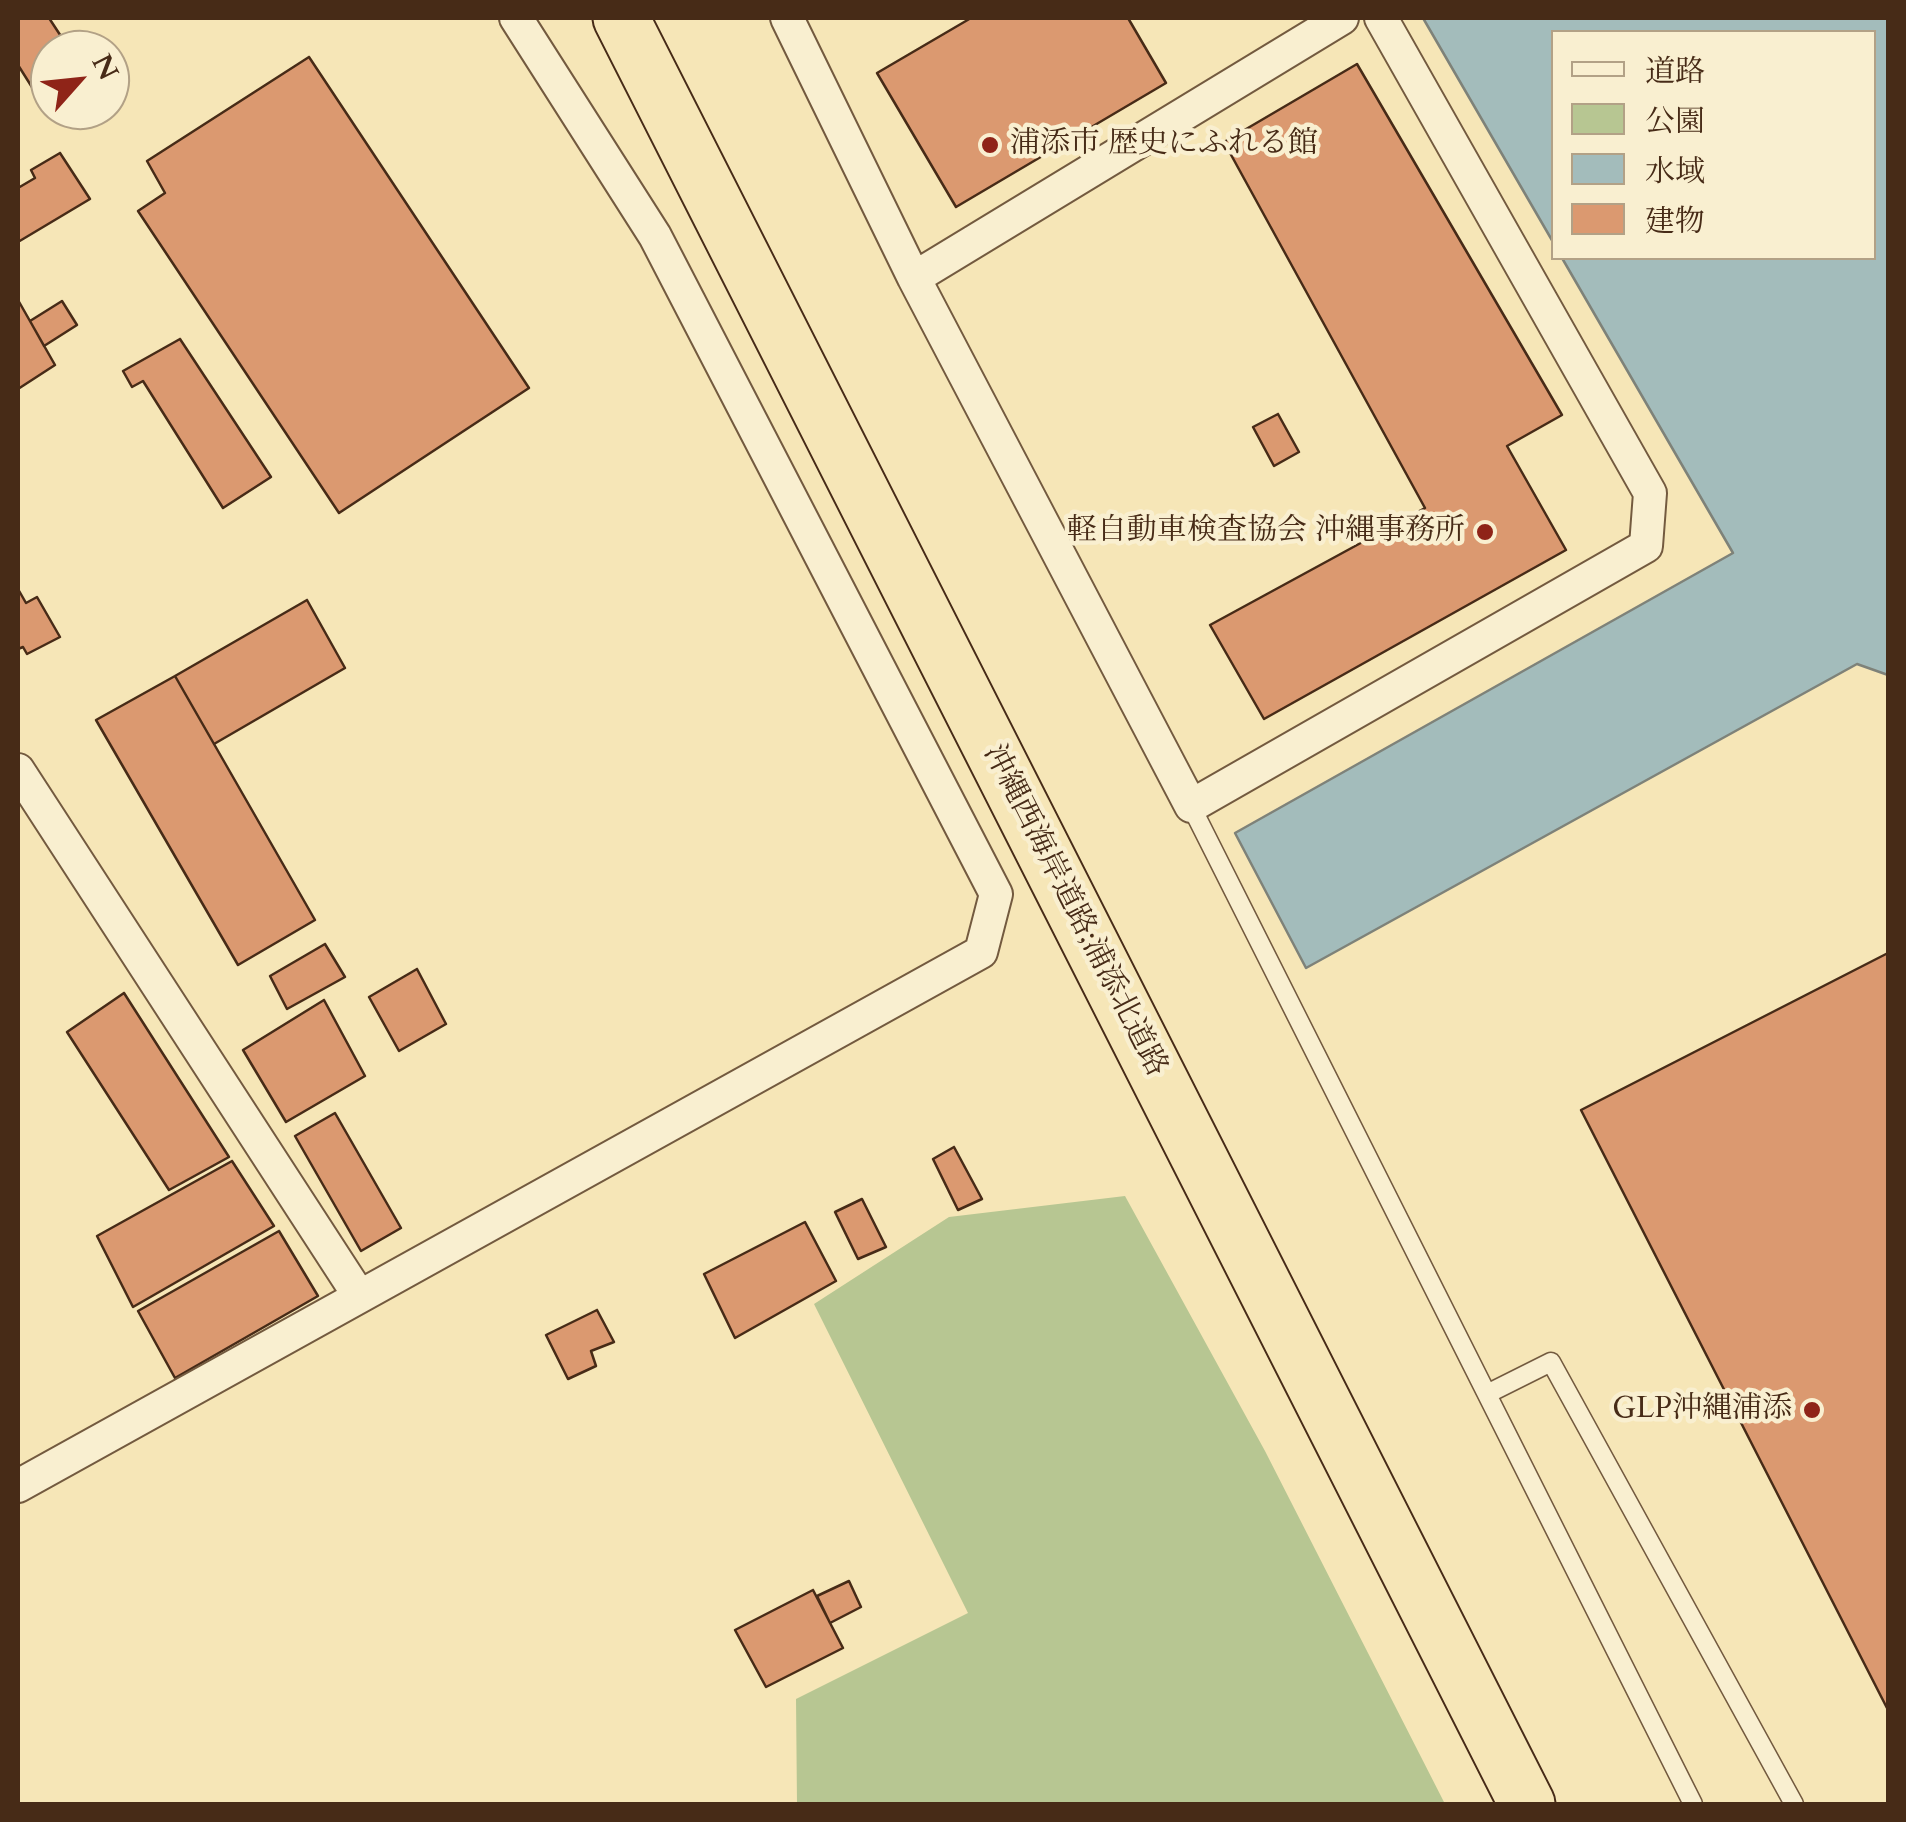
<!DOCTYPE html>
<html>
<head>
<meta charset="utf-8">
<style>
  body { margin:0 }
  #map { position:relative; width:1906px; height:1822px; overflow:hidden; background:#f6e6b7; font-family:Cardo,"Noto Serif JP",serif }
  canvas { display:block }
  .frame { position:absolute; inset:0; border:20px solid #472b17; pointer-events:none }
  .legend { position:absolute; left:1551px; top:30px; width:325px; height:230px; box-sizing:border-box; background:#f9efd0; border:2px solid #b2a186; margin:0; padding:12px 18px; list-style:none; font-size:30px; color:#472b17 }
  .legend li { display:flex; align-items:center; gap:20px; height:50px }
  .legend b { width:50px; border:2px solid #b2a186 }
  .north { position:absolute; left:30px; top:30px; width:100px; height:100px; box-sizing:border-box; background:#f9efd0; border:2px solid #b2a186; border-radius:50%; rotate:63deg; font-size:28px; font-weight:700; line-height:40px; text-align:center; color:#472b17 }
  .north::after { content:''; display:block; margin:auto; width:35px; height:45px; background:#8f2418; clip-path:polygon(50% 0,100% 100%,50% 72%,0 100%) }
</style>
</head>
<body>
<div id="map">
<canvas width="1906" height="1822"></canvas>
<div class="frame"></div>
<ul class="legend">
<li><b style="height:12px;background:#f9efd0"></b>道路</li>
<li><b style="height:28px;background:#b7c692"></b>公園</li>
<li><b style="height:28px;background:#a3bcbb"></b>水域</li>
<li><b style="height:28px;background:#db9970"></b>建物</li>
</ul>
<div class="north">N</div>
</div>
<script>
const g = document.querySelector('canvas').getContext('2d');
g.lineJoin = 'round';
function paint(path, color) { g.fillStyle = color; g.fill(path, 'evenodd'); }
const poly = rows => new Path2D(rows.map(r => 'M' + r).join(''));
function strokePath(path, color, width, dash) { g.strokeStyle = color; g.lineWidth = width; g.lineCap = dash ? 'butt' : 'round'; g.setLineDash(dash || []); g.stroke(path); }
function write(font, color, halo, rows, align = 'center') {
  g.font = font + ' Cardo,"Noto Serif JP",serif'; g.lineWidth = 9; g.setLineDash([]); g.textBaseline = 'middle'; g.strokeStyle = halo; g.fillStyle = color; for (const [text, x, y, turn = 0] of rows) {
    g.save(); g.translate(x, y); g.rotate((+turn || 0) * Math.PI / 180); g.textAlign = isNaN(turn) ? turn : align; if (halo) g.strokeText(text, 0, 0); g.fillText(text, 0, 0); g.restore();
  }
}
paint(poly([
  [1125,1196,1265,1451,1445,1804,797,1804,796,1699,968,1613,814,1304,949,1217]
]), '#b7c692');
const water = poly([
  [1423,18,1888,18,1888,675,1857,664,1306,968,1235,833,1733,553,1562,258,1874,258,1874,32,1554,32,1553,242,1423,18]
]);
paint(water, '#a3bcbb');
strokePath(water, '#7e8279', 2.5);
const building = poly([
  [18,18,49,18,70,50,50,50,50,83,35,92,18,65,18,18],
  [971,18,1128,18,1166,83,956,207,877,73,971,18],
  [309,57,529,388,339,513,138,211,165,193,147,161,309,57],
  [1357,64,1562,415,1507,446,1566,550,1264,719,1210,625,1425,508,1224,142,1357,64],
  [60,153,90,199,18,242,18,188,35,178,31,170,60,153],
  [18,300,55,365,18,389,18,300],
  [62,301,77,325,44,346,30,321,62,301],
  [180,339,271,477,223,508,143,381,132,387,123,371,180,339],
  [1278,414,1299,452,1274,466,1253,427,1278,414],
  [18,589,26,603,37,597,60,637,27,654,23,647,18,649,18,589],
  [307,600,345,668,214,744,175,676,307,600],
  [175,676,315,920,238,965,96,720,175,676],
  [325,944,345,977,287,1009,270,976,325,944],
  [1888,953,1888,1710,1581,1110,1888,953],
  [417,969,446,1024,399,1051,369,997,417,969],
  [124,993,229,1157,169,1190,67,1032,124,993],
  [324,1000,365,1076,286,1122,243,1050,324,1000],
  [335,1113,401,1228,361,1251,295,1136,335,1113],
  [954,1147,982,1199,958,1210,933,1159,954,1147],
  [232,1161,274,1226,133,1307,97,1236,232,1161],
  [862,1199,886,1247,858,1259,835,1212,862,1199],
  [805,1222,836,1281,735,1338,704,1274,805,1222],
  [279,1231,318,1296,175,1378,138,1311,279,1231],
  [597,1310,614,1342,591,1351,596,1366,568,1379,546,1335,597,1310],
  [849,1581,861,1607,830,1623,817,1596,849,1581],
  [813,1590,843,1648,766,1687,735,1630,813,1590]
]);
paint(building, '#db9970');
strokePath(building, '#472b17', 2.5);
const service = poly([
  [1191,806,1693,1804],
  [1487,1394,1551,1362,1794,1804]
]);
const minor = poly([
  [787,18,914,278,1191,806,1646,546,1650,493,1381,18],
  [914,278,1342,18],
  [18,770,358,1294],
  [18,1486,981,952,996,894,655,236,516,18]
]);
const motorway = poly([
  [621,18,1527,1804]
]);
strokePath(service, '#735a3f', 21);
strokePath(minor, '#735a3f', 36);
strokePath(motorway, '#472b17', 59);
strokePath(service, '#f9efd0', 18);
strokePath(minor, '#f9efd0', 32);
strokePath(motorway, '#f6e6b7', 55);
for (const [x, y, r, color] of [
  [990,145,10,"#8f2418"],
  [1485,532,10,"#8f2418"],
  [1812,1410,10,"#8f2418"]
]) { const dot = new Path2D(); dot.arc(x, y, r, 0, 2 * Math.PI); g.fillStyle = color; g.fill(dot); strokePath(dot, '#f9efd0', 4); }
write('30px', '#472b17', '#f9efd0', [
  ["浦添市 歴史にふれる館",1010,145,"left"],
  ["軽自動車検査協会 沖縄事務所",1465,532],
  ["GLP沖縄浦添",1792,1410]
], 'right');
write('30px', '#472b17', '#f9efd0', [
  ["沖縄西海岸道路;浦添北道路",1074,911,63]
]);
</script>
</body>
</html>
